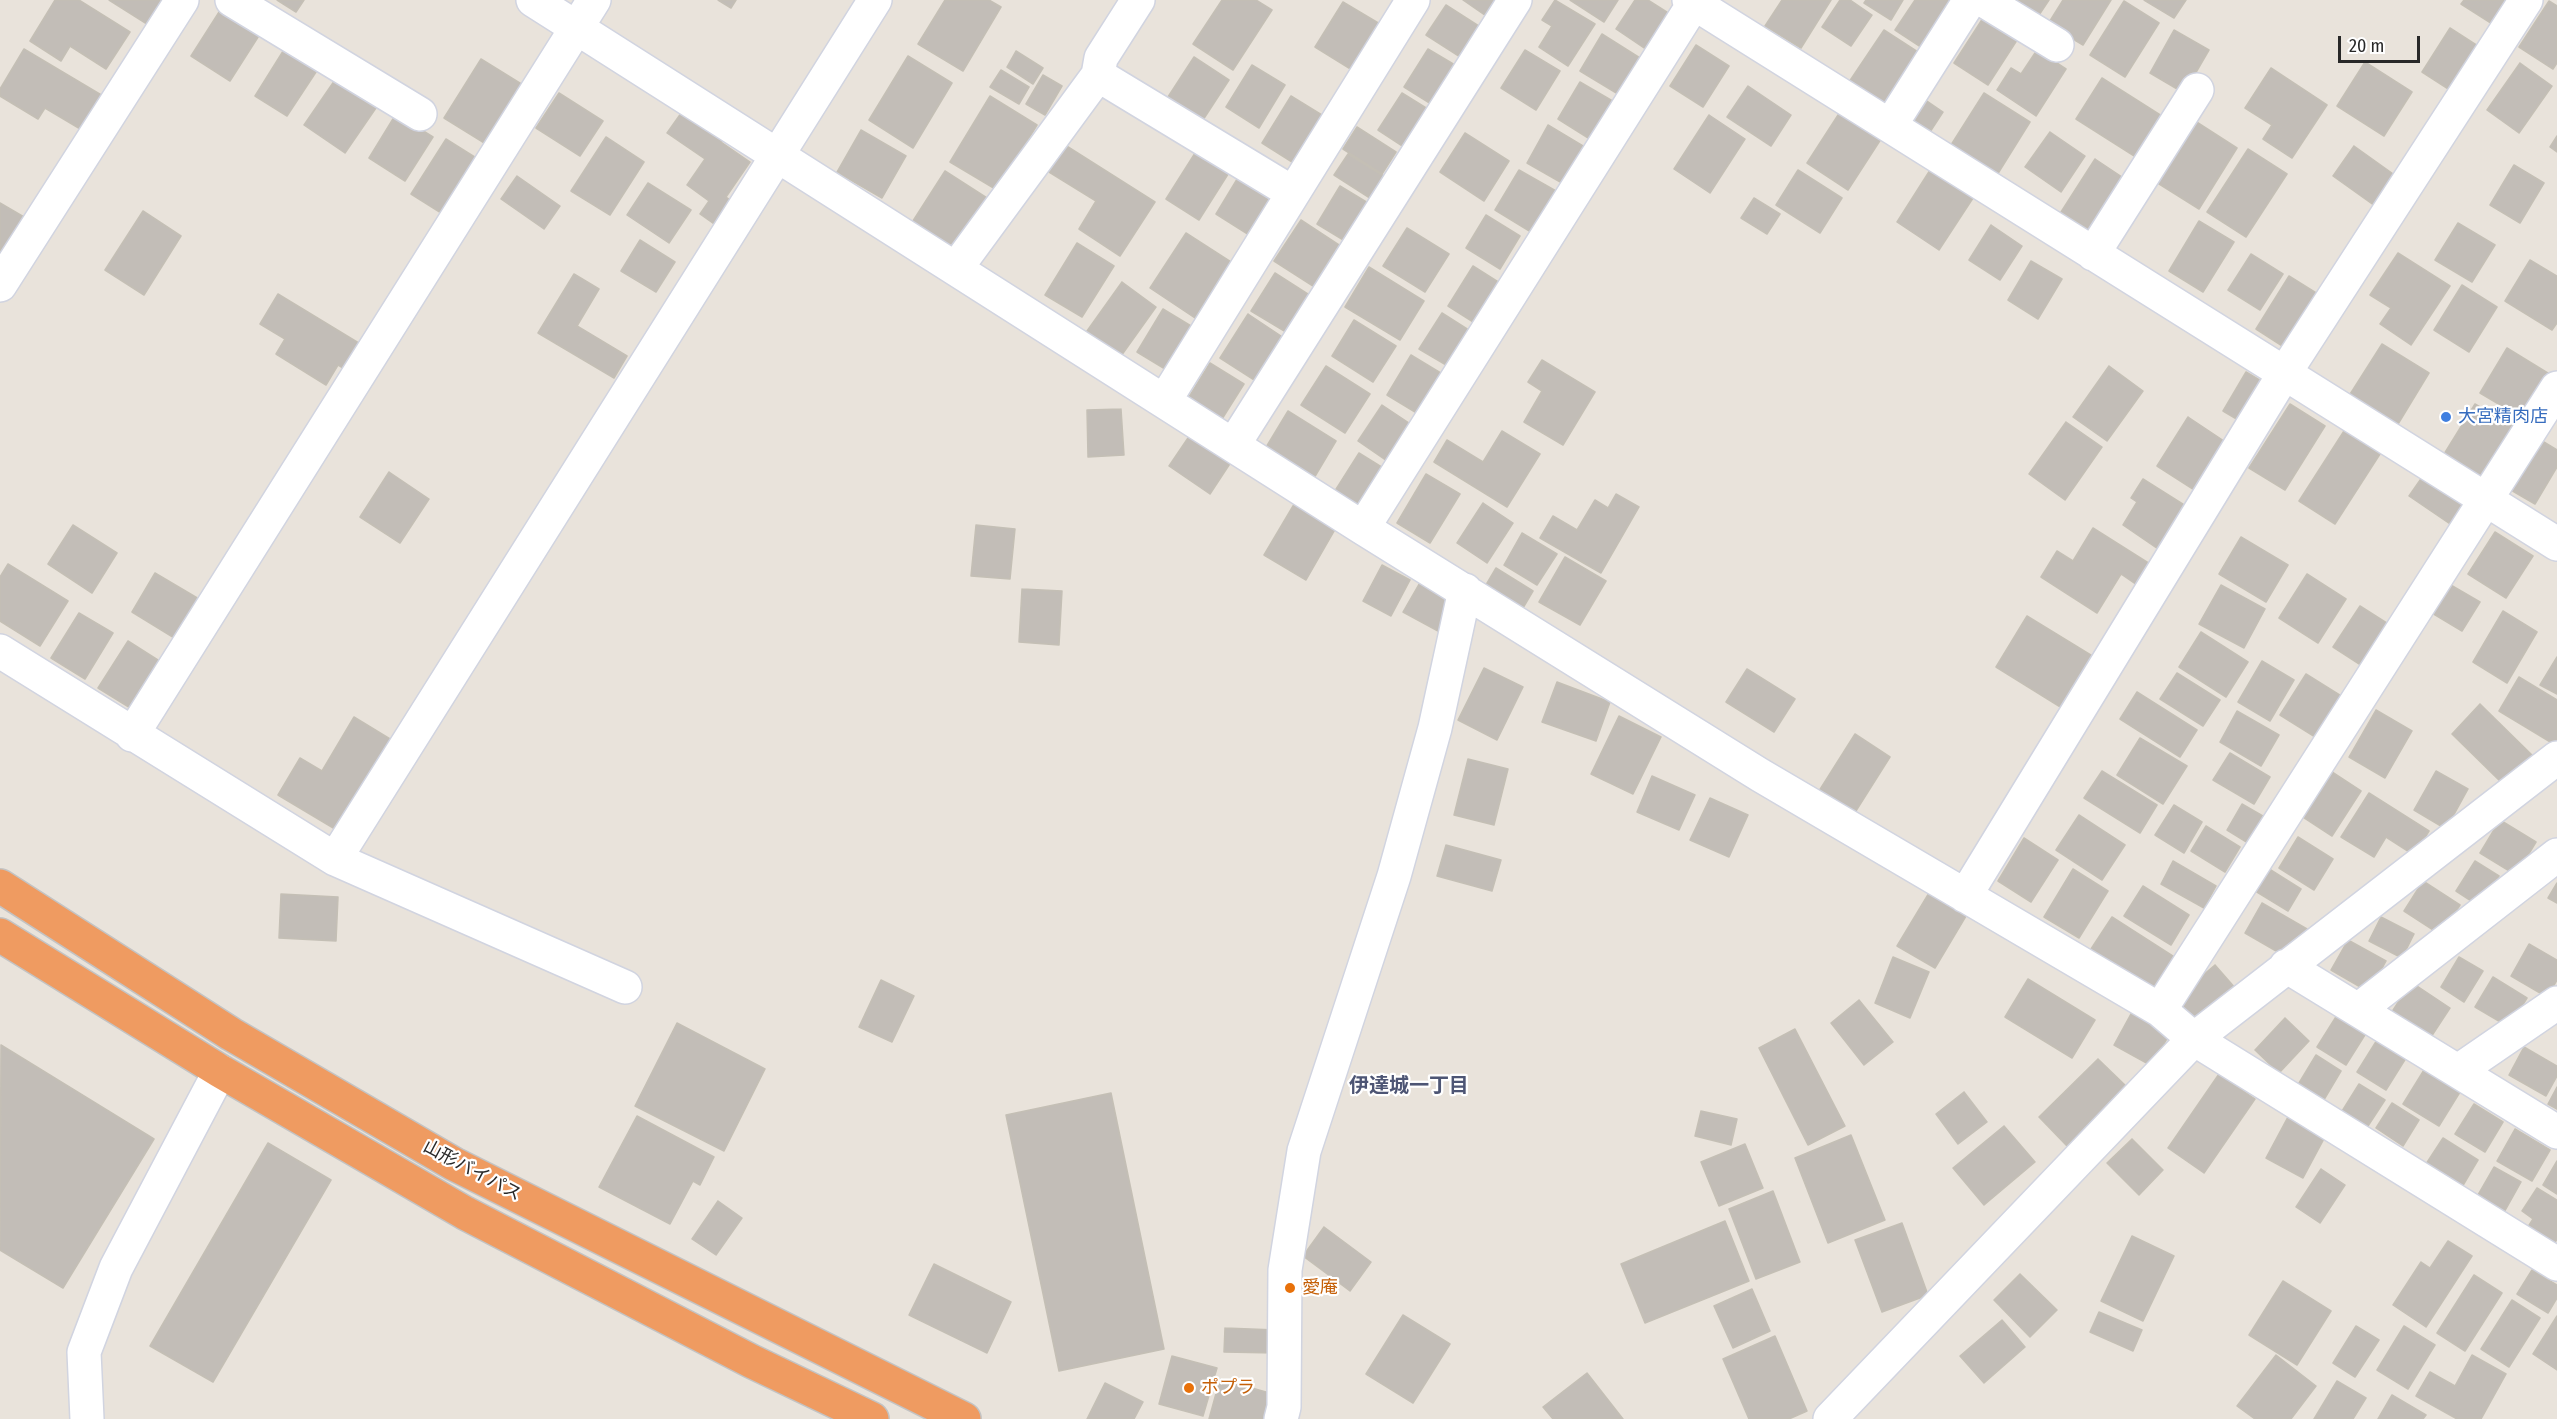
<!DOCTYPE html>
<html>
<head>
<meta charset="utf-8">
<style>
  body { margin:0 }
  #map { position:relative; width:2557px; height:1419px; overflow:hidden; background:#e9e3db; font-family:"Fira Sans Condensed",sans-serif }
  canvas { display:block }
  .scale { position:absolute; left:2338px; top:36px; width:82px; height:27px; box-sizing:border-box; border:3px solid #282828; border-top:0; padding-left:8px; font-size:18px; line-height:21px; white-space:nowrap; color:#282828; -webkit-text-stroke:4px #fff; paint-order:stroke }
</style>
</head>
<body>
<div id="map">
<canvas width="2557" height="1419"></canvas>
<div class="scale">20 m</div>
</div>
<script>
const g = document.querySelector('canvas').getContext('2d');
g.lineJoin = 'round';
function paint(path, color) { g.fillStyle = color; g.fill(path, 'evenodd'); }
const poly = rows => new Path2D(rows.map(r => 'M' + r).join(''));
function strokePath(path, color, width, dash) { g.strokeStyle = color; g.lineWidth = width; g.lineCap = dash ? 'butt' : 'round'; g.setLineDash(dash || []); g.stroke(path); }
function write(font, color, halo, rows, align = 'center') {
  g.font = font + ' "Fira Sans Condensed","Noto Sans JP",sans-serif'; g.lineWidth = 4.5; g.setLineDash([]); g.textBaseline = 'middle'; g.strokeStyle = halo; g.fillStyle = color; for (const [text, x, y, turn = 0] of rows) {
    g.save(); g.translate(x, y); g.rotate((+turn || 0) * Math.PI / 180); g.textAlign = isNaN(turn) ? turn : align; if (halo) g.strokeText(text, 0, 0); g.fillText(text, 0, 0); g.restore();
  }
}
const building = poly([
  [55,0,79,0,130,32,106,69,70,46,61,61,30,41,55,0],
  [109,0,162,0,147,24,109,0],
  [277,0,304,0,296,12,277,0],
  [718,0,736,0,731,8,718,0],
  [945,0,989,0,1001,7,963,71,918,44,945,0],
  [1222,0,1256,0,1272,10,1233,70,1193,44,1222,0],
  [1463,0,1501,0,1489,18,1463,0],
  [1555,0,1595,24,1568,66,1539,47,1552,26,1542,20,1555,0],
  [1570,0,1618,0,1604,22,1570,0],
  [1635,0,1648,0,1673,16,1650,52,1616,29,1635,0],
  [1782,0,1831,0,1801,48,1765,26,1782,0],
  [1840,0,1850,0,1872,15,1851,46,1822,27,1840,0],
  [1866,0,1903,0,1891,20,1864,3,1866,0],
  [1915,0,1957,0,1924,49,1895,30,1915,0],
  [2005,0,2049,0,2035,21,2005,0],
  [2063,0,2111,0,2083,45,2048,24,2063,0],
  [2144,0,2186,0,2174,18,2144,0],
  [2464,0,2510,0,2494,25,2461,4,2464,0],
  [2124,1,2159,23,2125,77,2090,55,2124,1],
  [2549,1,2557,6,2557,63,2553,69,2519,47,2549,1],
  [1343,2,1385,27,1357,73,1315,47,1343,2],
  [1446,5,1485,30,1465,60,1426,35,1446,5],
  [221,9,260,34,230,81,191,56,221,9],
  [1985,15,2019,37,1988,85,1954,63,1985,15],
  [2450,28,2481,48,2453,92,2422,72,2450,28],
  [1884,30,1921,54,1884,110,1847,85,1884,30],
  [2174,30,2209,50,2184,93,2150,73,2174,30],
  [1602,34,1640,58,1618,94,1580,71,1602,34],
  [1696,45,1729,66,1703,107,1670,86,1696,45],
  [285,48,318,69,287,116,255,96,285,48],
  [24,49,103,96,82,130,45,108,38,119,0,96,0,89,24,49],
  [1428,49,1460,68,1436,107,1404,87,1428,49],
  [1525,50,1560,71,1536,110,1501,88,1525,50],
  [2037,50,2066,69,2036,116,1997,90,2011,68,2021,74,2037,50],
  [1016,51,1043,68,1033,84,1007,67,1016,51],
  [908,56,952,83,913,148,869,120,908,56],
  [1194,57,1229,80,1201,123,1166,100,1194,57],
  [481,59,523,85,486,144,444,118,481,59],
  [2365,62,2412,92,2384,136,2337,106,2365,62],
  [2520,63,2552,86,2519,133,2487,110,2520,63],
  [1252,65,1285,85,1259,128,1226,107,1252,65],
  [2271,68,2327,105,2292,158,2263,139,2272,125,2245,108,2271,68],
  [1001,70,1029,87,1019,104,990,87,1001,70],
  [1043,75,1062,86,1045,115,1026,104,1043,75],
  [337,77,378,105,345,153,304,125,337,77],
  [2102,78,2165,118,2139,159,2076,119,2102,78],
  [1580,82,1616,103,1593,141,1558,119,1580,82],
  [1748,86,1791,115,1771,146,1727,117,1748,86],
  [559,93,603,121,580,156,536,128,559,93],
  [1402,93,1431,111,1407,149,1378,130,1402,93],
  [1984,93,2030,122,1997,175,1951,145,1984,93],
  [990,96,1037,125,997,190,950,162,990,96],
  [1291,96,1330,120,1300,167,1262,143,1291,96],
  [1924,99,1943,112,1928,135,1909,122,1924,99],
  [684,109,724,137,721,142,750,162,726,197,740,208,724,231,700,214,709,201,687,185,705,159,667,133,684,109],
  [1840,112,1881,139,1848,190,1807,163,1840,112],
  [396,114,433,137,405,181,369,158,396,114],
  [1709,115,1745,139,1710,193,1674,169,1709,115],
  [2195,121,2237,148,2199,209,2156,182,2195,121],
  [1548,125,1583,146,1562,183,1527,163,1548,125],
  [1357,127,1396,152,1382,174,1343,149,1357,127],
  [861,130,906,156,882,198,837,172,861,130],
  [2050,132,2085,156,2061,192,2025,167,2050,132],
  [1465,133,1509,161,1484,201,1440,172,1465,133],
  [2557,136,2557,152,2550,147,2557,136],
  [606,137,644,162,610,215,571,191,606,137],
  [446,139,481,161,446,216,411,194,446,139],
  [1065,145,1155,202,1120,256,1079,229,1096,201,1049,172,1065,145],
  [2354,146,2396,176,2375,206,2333,176,2354,146],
  [2248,149,2287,174,2246,237,2207,212,2248,149],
  [1197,150,1230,171,1199,220,1166,199,1197,150],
  [1348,154,1387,178,1373,200,1334,175,1348,154],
  [2095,159,2131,183,2097,235,2061,212,2095,159],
  [2514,165,2544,183,2520,223,2490,205,2514,165],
  [1932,167,1975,195,1939,250,1897,222,1932,167],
  [1519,170,1556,191,1531,232,1495,210,1519,170],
  [1798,170,1842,198,1820,233,1776,205,1798,170],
  [945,171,987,198,953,251,911,224,945,171],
  [1242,171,1281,196,1254,238,1216,214,1242,171],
  [517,176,560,206,544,229,501,199,517,176],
  [648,183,691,210,669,243,627,215,648,183],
  [1340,186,1373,206,1350,244,1317,224,1340,186],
  [1754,198,1780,214,1767,234,1741,218,1754,198],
  [0,203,24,217,0,256,0,203],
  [143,211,181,236,144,295,105,270,143,211],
  [1486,215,1520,236,1500,269,1466,248,1486,215],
  [1301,220,1339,245,1313,286,1274,261,1301,220],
  [2199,221,2234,242,2203,292,2169,271,2199,221],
  [2458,223,2495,245,2472,282,2435,260,2458,223],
  [1991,225,2022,246,2000,280,1969,260,1991,225],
  [1407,228,1449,254,1425,292,1383,266,1407,228],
  [1186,233,1231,262,1195,318,1150,288,1186,233],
  [640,240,675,262,656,292,621,271,640,240],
  [1077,243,1114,266,1082,317,1045,295,1077,243],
  [2398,253,2450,286,2411,345,2380,324,2391,308,2370,295,2398,253],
  [2251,254,2283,274,2260,310,2228,290,2251,254],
  [2530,260,2557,276,2557,323,2552,330,2505,301,2530,260],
  [2031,261,2062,279,2038,319,2008,300,2031,261],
  [1473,266,1503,285,1478,325,1448,306,1473,266],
  [1369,267,1424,301,1400,340,1345,307,1369,267],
  [1275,273,1314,298,1291,335,1251,311,1275,273],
  [574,274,599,289,577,326,627,356,614,378,538,333,574,274],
  [2289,276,2321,296,2287,349,2256,329,2289,276],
  [1122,282,1156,307,1121,356,1087,331,1122,282],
  [2462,285,2497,307,2469,352,2434,330,2462,285],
  [278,294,362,345,347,371,338,365,326,385,276,354,285,339,260,324,278,294],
  [1163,309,1196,329,1170,372,1137,352,1163,309],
  [1442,313,1475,334,1453,369,1419,349,1442,313],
  [1248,314,1287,340,1259,383,1220,358,1248,314],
  [1354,320,1396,346,1373,382,1332,356,1354,320],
  [2382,344,2429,373,2395,429,2347,399,2382,344],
  [2507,348,2551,375,2524,419,2480,393,2507,348],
  [1411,355,1444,375,1420,415,1387,395,1411,355],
  [1542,360,1595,392,1563,445,1524,422,1542,391,1528,382,1542,360],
  [1210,363,1244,384,1222,419,1189,397,1210,363],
  [1326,366,1370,394,1345,433,1301,405,1326,366],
  [2109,366,2143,391,2107,441,2073,417,2109,366],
  [2246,372,2268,385,2245,424,2223,411,2246,372],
  [2290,404,2325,426,2285,490,2249,468,2290,404],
  [2475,404,2515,428,2481,484,2441,459,2475,404],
  [1382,405,1412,425,1387,461,1358,441,1382,405],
  [1121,409,1124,455,1088,457,1087,410,1121,409],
  [1288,411,1336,441,1314,478,1265,449,1288,411],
  [2188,417,2227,443,2196,491,2157,466,2188,417],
  [2066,422,2102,447,2065,500,2029,474,2066,422],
  [1502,431,1540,454,1507,507,1434,462,1447,440,1483,462,1502,431],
  [2344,431,2380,454,2335,524,2299,501,2344,431],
  [1190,435,1231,462,1210,494,1169,466,1190,435],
  [2534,436,2557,450,2557,467,2535,504,2504,486,2534,436],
  [1359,453,1388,471,1362,512,1333,494,1359,453],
  [389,472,429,499,400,543,360,517,389,472],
  [2425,473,2472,505,2456,528,2409,496,2425,473],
  [1426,474,1460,494,1430,543,1397,523,1426,474],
  [2143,479,2189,508,2161,551,2123,525,2137,502,2131,498,2143,479],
  [1616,494,1639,507,1601,573,1540,538,1553,516,1577,530,1595,500,1608,508,1616,494],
  [1296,501,1337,526,1306,580,1264,555,1296,501],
  [1483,503,1513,523,1487,563,1457,543,1483,503],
  [73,525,117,553,92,593,48,564,73,525],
  [976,525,1015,529,1010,579,971,576,976,525],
  [2093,528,2150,564,2137,585,2121,574,2097,613,2041,577,2057,551,2073,561,2093,528],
  [2495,532,2533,556,2506,598,2468,574,2495,532],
  [1522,533,1557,554,1537,585,1504,565,1522,533],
  [2241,537,2288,565,2266,602,2219,574,2241,537],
  [1565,557,1606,581,1580,625,1539,602,1565,557],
  [8,564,68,601,40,646,0,621,0,577,8,564],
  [1382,565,1410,580,1391,616,1363,601,1382,565],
  [1496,568,1533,591,1520,613,1483,590,1496,568],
  [155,573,199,599,176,639,132,612,155,573],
  [2307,574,2346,599,2318,643,2279,618,2307,574],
  [1422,579,1456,598,1438,631,1403,612,1422,579],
  [2449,584,2480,602,2462,631,2432,613,2449,584],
  [2221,585,2265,609,2244,648,2199,624,2221,585],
  [1022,589,1062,591,1059,645,1019,642,1022,589],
  [2360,606,2393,627,2367,669,2333,647,2360,606],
  [2503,611,2537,632,2507,683,2473,662,2503,611],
  [79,613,113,633,85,679,51,658,79,613],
  [2027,616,2094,657,2062,708,1996,667,2027,616],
  [2201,632,2248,662,2226,697,2179,667,2201,632],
  [128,641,161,662,132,709,98,688,128,641],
  [2557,657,2557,694,2540,685,2557,657],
  [2262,661,2294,680,2270,721,2238,702,2262,661],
  [1484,668,1523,687,1497,740,1458,720,1484,668],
  [1747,669,1795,699,1774,732,1726,702,1747,669],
  [2177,673,2220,700,2203,726,2160,699,2177,673],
  [2306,674,2346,699,2320,740,2280,715,2306,674],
  [2519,677,2557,700,2557,746,2499,711,2519,677],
  [1557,682,1610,702,1596,741,1542,722,1557,682],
  [2137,692,2197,730,2180,757,2120,719,2137,692],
  [2480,704,2535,758,2506,787,2452,734,2480,704],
  [2376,710,2412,731,2385,778,2349,757,2376,710],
  [2237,711,2279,735,2261,766,2220,742,2237,711],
  [1619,716,1661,737,1633,794,1591,774,1619,716],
  [354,717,395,742,340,832,278,795,300,758,322,771,354,717],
  [1855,734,1890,757,1854,814,1819,791,1855,734],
  [2140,738,2187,766,2163,804,2117,775,2140,738],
  [2230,753,2270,777,2254,804,2213,780,2230,753],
  [1468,759,1508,769,1494,825,1454,815,1468,759],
  [2102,771,2157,805,2140,833,2084,798,2102,771],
  [2436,771,2468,789,2446,829,2414,810,2436,771],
  [2332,772,2361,791,2332,836,2303,817,2332,772],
  [1652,776,1695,795,1679,830,1637,812,1652,776],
  [2369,793,2429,831,2414,855,2386,837,2374,857,2341,837,2369,793],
  [1710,798,1748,815,1729,857,1690,840,1710,798],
  [2242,804,2268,819,2253,846,2227,830,2242,804],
  [2174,805,2202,822,2184,853,2155,835,2174,805],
  [2079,815,2125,845,2102,880,2056,850,2079,815],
  [2500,820,2536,842,2516,875,2480,853,2500,820],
  [2206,826,2240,847,2225,872,2191,851,2206,826],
  [2298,837,2333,859,2314,890,2279,868,2298,837],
  [2024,838,2058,860,2031,902,1998,881,2024,838],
  [1446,845,1501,860,1492,891,1437,876,1446,845],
  [2173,861,2216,886,2204,908,2161,884,2173,861],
  [2475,861,2499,876,2479,906,2456,891,2475,861],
  [2266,867,2301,889,2288,911,2252,889,2266,867],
  [2073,869,2108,891,2079,938,2044,917,2073,869],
  [2423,881,2460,905,2441,935,2404,911,2423,881],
  [2557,883,2557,903,2548,898,2557,883],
  [2143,886,2189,915,2171,945,2124,916,2143,886],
  [1929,893,1966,916,1935,968,1897,946,1929,893],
  [281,894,338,897,336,941,279,938,281,894],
  [2262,903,2307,929,2290,959,2245,933,2262,903],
  [2112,917,2179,960,2158,992,2091,949,2112,917],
  [2381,917,2414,934,2402,958,2369,941,2381,917],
  [2348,940,2386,961,2369,992,2331,970,2348,940],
  [2529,944,2557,960,2557,980,2547,997,2511,976,2529,944],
  [1893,957,1929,972,1910,1018,1875,1003,1893,957],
  [2459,957,2483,971,2464,1002,2441,987,2459,957],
  [2215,965,2236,989,2197,1023,2176,998,2215,965],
  [2493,977,2527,998,2509,1027,2475,1007,2493,977],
  [2028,979,2095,1020,2072,1058,2005,1017,2028,979],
  [881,980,914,996,892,1042,859,1027,881,980],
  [2411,982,2450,1008,2429,1040,2390,1015,2411,982],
  [1859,1000,1893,1042,1864,1065,1831,1023,1859,1000],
  [2132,1012,2170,1033,2152,1066,2114,1045,2132,1012],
  [2339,1012,2368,1030,2346,1065,2317,1047,2339,1012],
  [2285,1018,2309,1041,2279,1073,2255,1050,2285,1018],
  [677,1023,765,1069,724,1151,635,1106,677,1023],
  [1795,1029,1845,1126,1808,1145,1759,1048,1795,1029],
  [2377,1040,2406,1058,2386,1090,2357,1072,2377,1040],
  [1,1045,154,1139,63,1288,0,1250,1,1045],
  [2524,1047,2557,1066,2557,1076,2546,1096,2509,1075,2524,1047],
  [2316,1055,2341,1071,2322,1103,2296,1088,2316,1055],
  [2098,1059,2127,1087,2067,1146,2039,1117,2098,1059],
  [2424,1070,2460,1092,2439,1126,2403,1104,2424,1070],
  [2219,1074,2255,1099,2204,1173,2168,1148,2219,1074],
  [2359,1084,2385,1100,2364,1132,2339,1116,2359,1084],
  [2557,1087,2557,1109,2548,1104,2557,1087],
  [1964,1092,1987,1122,1958,1144,1936,1114,1964,1092],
  [1111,1093,1164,1349,1059,1371,1006,1115,1111,1093],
  [2392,1103,2419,1120,2403,1146,2376,1128,2392,1103],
  [2474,1104,2503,1122,2485,1152,2455,1134,2474,1104],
  [1701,1111,1737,1119,1731,1145,1695,1136,1701,1111],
  [2289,1115,2326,1135,2303,1178,2266,1158,2289,1115],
  [637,1116,714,1157,700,1185,693,1181,670,1224,599,1187,637,1116],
  [2004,1126,2035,1162,1984,1205,1953,1168,2004,1126],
  [2515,1129,2550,1150,2532,1181,2497,1161,2515,1129],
  [1851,1135,1885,1220,1828,1243,1795,1158,1851,1135],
  [2443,1138,2478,1160,2462,1187,2426,1164,2443,1138],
  [2132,1139,2163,1170,2139,1195,2107,1163,2132,1139],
  [268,1143,331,1180,213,1382,150,1346,268,1143],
  [1745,1144,1763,1188,1719,1206,1701,1162,1745,1144],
  [2557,1161,2557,1194,2543,1185,2557,1161],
  [2494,1167,2521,1182,2502,1216,2475,1200,2494,1167],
  [2321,1169,2345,1185,2320,1223,2296,1207,2321,1169],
  [2537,1188,2557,1200,2557,1239,2552,1247,2526,1230,2533,1219,2522,1211,2537,1188],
  [1773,1191,1800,1262,1756,1279,1729,1209,1773,1191],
  [718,1201,742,1218,716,1255,692,1239,718,1201],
  [1725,1221,1749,1281,1645,1323,1621,1264,1725,1221],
  [1902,1223,1928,1295,1882,1312,1855,1240,1902,1223],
  [1324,1227,1371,1262,1350,1291,1303,1256,1324,1227],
  [2132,1236,2174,1256,2143,1321,2101,1301,2132,1236],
  [2448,1241,2472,1256,2426,1327,2393,1305,2421,1262,2430,1268,2448,1241],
  [934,1264,1011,1302,987,1353,909,1315,934,1264],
  [2532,1270,2557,1285,2557,1298,2548,1313,2517,1294,2532,1270],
  [2020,1274,2057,1310,2030,1337,1994,1300,2020,1274],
  [2474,1275,2502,1293,2465,1351,2437,1333,2474,1275],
  [2283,1281,2331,1311,2297,1365,2249,1335,2283,1281],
  [1752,1289,1770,1331,1733,1348,1714,1306,1752,1289],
  [2512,1300,2540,1318,2509,1367,2481,1349,2512,1300],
  [2099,1312,2142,1330,2133,1351,2090,1332,2099,1312],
  [1403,1315,1450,1344,1413,1403,1366,1374,1403,1315],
  [2557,1316,2557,1370,2533,1354,2557,1316],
  [2002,1320,2025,1347,1984,1383,1960,1356,2002,1320],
  [2356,1326,2379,1340,2355,1377,2333,1363,2356,1326],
  [2404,1326,2435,1345,2408,1389,2377,1370,2404,1326],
  [1225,1328,1276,1330,1275,1353,1224,1352,1225,1328],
  [1775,1336,1807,1411,1789,1419,1749,1419,1723,1359,1775,1336],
  [2276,1355,2316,1386,2291,1419,2255,1419,2237,1406,2276,1355],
  [2472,1355,2506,1374,2481,1419,2457,1419,2416,1396,2430,1372,2455,1386,2472,1355],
  [1172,1356,1217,1368,1203,1416,1159,1404,1172,1356],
  [1587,1373,1623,1419,1553,1419,1543,1407,1587,1373],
  [1220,1379,1273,1394,1266,1419,1209,1419,1220,1379],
  [2337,1381,2366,1398,2353,1419,2314,1419,2337,1381],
  [1105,1383,1143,1402,1134,1419,1087,1419,1105,1383],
  [2392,1395,2426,1415,2423,1419,2378,1419,2392,1395]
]);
paint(building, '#c2bdb7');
strokePath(building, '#c4bfb5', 1.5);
const minor = poly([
  [232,0,420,114],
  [533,0,1363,528,1760,775,2160,1010,2194,1039,2557,1264],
  [1138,0,1101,58,1098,75,1293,193],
  [1689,0,2557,544],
  [1983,0,2057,45],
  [1890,126,1970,0],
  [2093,254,2197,90],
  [957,267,1098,75],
  [0,285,182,0],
  [1165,400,1413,0],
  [1234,444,1515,0],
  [1363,528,1696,0],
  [0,651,335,859,625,987],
  [132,735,594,0],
  [335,859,875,0],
  [1965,896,2284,374,2526,0],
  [2286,966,2557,1132],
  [2160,1010,2557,388],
  [2358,1010,2557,855],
  [2458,1071,2557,1003],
  [87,1419,84,1352,116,1268,220,1071],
  [1281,1419,1284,1407,1285,1270,1304,1151,1394,876,1435,728,1465,590],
  [1830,1419,2194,1039,2557,758]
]);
const highway = poly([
  [0,886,231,1034,454,1164,964,1419],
  [0,935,220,1071,465,1213,751,1361,872,1419]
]);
strokePath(minor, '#d1d4e0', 36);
strokePath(highway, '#c3c3c3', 36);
strokePath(minor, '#fff', 33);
strokePath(highway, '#ef9b61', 33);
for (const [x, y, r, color] of [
  [2446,417,6,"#3f7fe0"],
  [1290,1288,6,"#e8710a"],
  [1189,1388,6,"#e8710a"]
]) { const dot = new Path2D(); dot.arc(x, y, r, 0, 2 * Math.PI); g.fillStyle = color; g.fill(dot); strokePath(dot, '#fff', 2); }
write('18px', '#366cbe', '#fff', [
  ["大宮精肉店",2458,417]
], 'left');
write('18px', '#282828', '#fff', [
  ["山形バイパス",472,1171,28]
]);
write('18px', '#c56008', '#fff', [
  ["愛庵",1302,1288],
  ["ポプラ",1201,1388]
], 'left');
write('bold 20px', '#4d5574', '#fff', [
  ["伊達城一丁目",1409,1086]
]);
</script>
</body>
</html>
